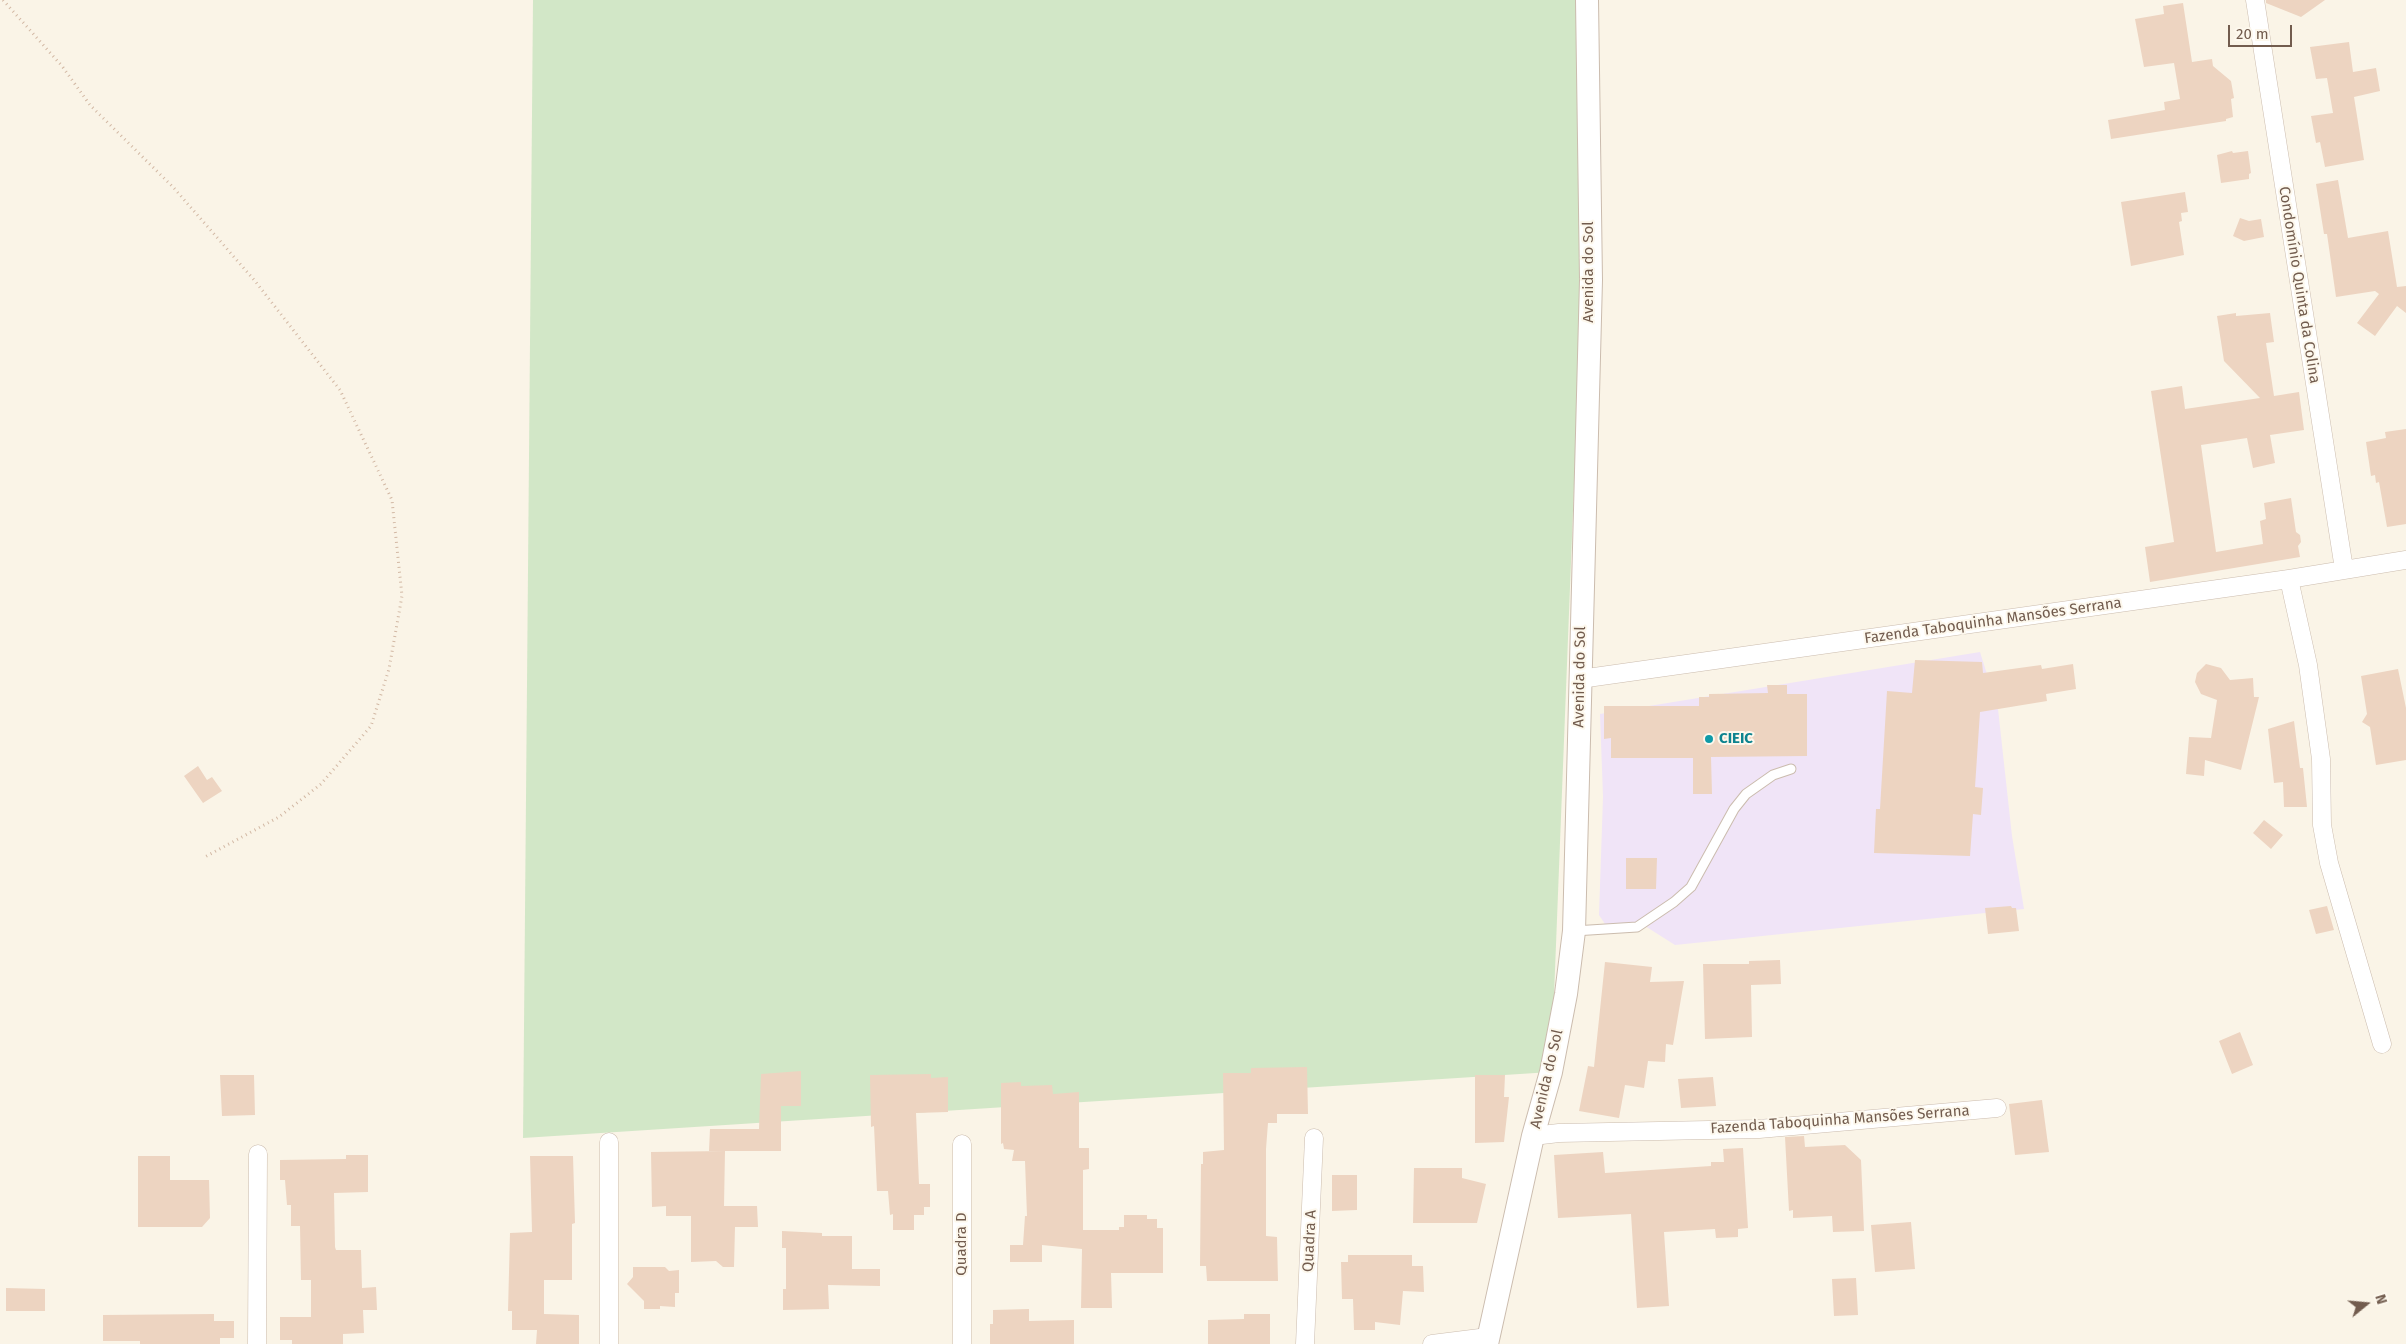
<!DOCTYPE html>
<html>
<head>
<meta charset="utf-8">
<style>
  body { margin:0 }
  #map { position:relative; width:2406px; height:1344px; overflow:hidden; background:#faf4e7; font-family:"Fira Sans",sans-serif }
  canvas { display:block }
  .north { position:absolute; left:2341px; top:1279px; width:50px; height:50px; -webkit-text-stroke:4px #fdf8ed; paint-order:stroke; rotate:73deg; font-size:14px; font-weight:700; line-height:20px; text-align:center; color:#725c4e }
  .north::after { content:''; display:block; margin:auto; width:18px; height:22px; background:#725c4e; clip-path:polygon(50% 0,100% 100%,50% 72%,0 100%) }
  .scale { position:absolute; left:2228px; top:25px; width:64px; height:22px; box-sizing:border-box; border:2px solid #725c4e; border-top:0; padding-left:6px; font-size:15px; line-height:18px; white-space:nowrap; color:#725c4e; -webkit-text-stroke:4px #fdf8ed; paint-order:stroke }
</style>
</head>
<body>
<div id="map">
<canvas width="2406" height="1344"></canvas>
<div class="north">N</div>
<div class="scale">20 m</div>
</div>
<script>
const g = document.querySelector('canvas').getContext('2d');
g.lineJoin = 'round';
function paint(path, color) { g.fillStyle = color; g.fill(path, 'evenodd'); }
const poly = rows => new Path2D(rows.map(r => 'M' + r).join(''));
function strokePath(path, color, width, dash) { g.strokeStyle = color; g.lineWidth = width; g.lineCap = dash ? 'butt' : 'round'; g.setLineDash(dash || []); g.stroke(path); }
function write(font, color, halo, rows, align = 'center') {
  g.font = font + ' "Fira Sans",sans-serif'; g.lineWidth = 4; g.setLineDash([]); g.textBaseline = 'middle'; g.strokeStyle = halo; g.fillStyle = color; for (const [text, x, y, turn = 0] of rows) {
    g.save(); g.translate(x, y); g.rotate((+turn || 0) * Math.PI / 180); g.textAlign = isNaN(turn) ? turn : align; if (halo) g.strokeText(text, 0, 0); g.fillText(text, 0, 0); g.restore();
  }
}
paint(poly([
  [1980,652,1998,709,2012,836,2024,909,1675,945,1645,926,1605,924,1599,915,1603,797,1600,714]
]), '#f0e4f7');
paint(poly([
  [533,0,1593,0,1551,1072,523,1138]
]), '#d2e7c7');
paint(poly([
  [2266,0,2325,0,2301,17,2266,3],
  [2183,3,2192,62,2212,59,2213,66,2231,81,2234,98,2231,99,2233,117,2226,119,2226,121,2111,139,2108,120,2165,110,2164,102,2180,99,2174,63,2144,67,2135,19,2164,14,2163,6],
  [2349,42,2353,72,2376,68,2380,91,2354,97,2364,160,2325,167,2320,142,2316,143,2311,116,2333,113,2327,78,2316,79,2310,47],
  [2232,151,2233,153,2248,151,2251,173,2249,174,2249,179,2221,183,2217,155],
  [2338,180,2348,238,2388,231,2397,287,2406,286,2406,313,2397,306,2375,336,2357,323,2379,294,2375,291,2336,297,2327,234,2324,234,2316,184],
  [2185,192,2188,212,2181,213,2182,221,2179,222,2184,255,2131,266,2121,202],
  [2240,218,2249,221,2261,219,2264,237,2244,241,2233,236],
  [2236,313,2236,316,2270,313,2274,342,2266,343,2274,396,2299,392,2304,430,2270,435,2275,463,2253,468,2247,438,2201,445,2216,552,2263,544,2260,521,2266,519,2264,503,2291,498,2296,532,2300,535,2301,542,2298,546,2300,557,2150,582,2145,547,2174,542,2151,391,2182,386,2185,409,2260,398,2224,361,2217,316],
  [2406,429,2406,524,2387,527,2379,482,2376,483,2375,475,2371,476,2366,442,2386,438,2385,432],
  [1915,660,1982,662,1983,673,2041,665,2042,669,2073,664,2076,689,2046,694,2047,701,1980,712,1975,787,1983,788,1981,815,1973,814,1970,856,1874,853,1876,809,1880,809,1887,691,1912,693],
  [2206,664,2221,668,2230,680,2253,678,2254,697,2259,697,2241,770,2205,760,2204,776,2186,774,2189,737,2211,738,2217,700,2201,694,2195,682,2197,673],
  [2398,669,2406,708,2406,760,2376,765,2370,727,2362,722,2367,714,2361,676],
  [1767,685,1787,685,1787,694,1807,694,1807,756,1711,757,1712,794,1693,794,1693,758,1611,758,1611,738,1604,739,1604,706,1699,706,1699,697,1709,697,1709,694,1768,693],
  [2294,721,2300,768,2303,768,2307,807,2284,807,2283,782,2274,783,2268,729],
  [198,766,207,780,212,777,222,791,203,803,184,776],
  [2264,820,2283,835,2271,849,2253,833],
  [1626,858,1657,858,1656,889,1626,889],
  [2011,906,2012,908,2016,908,2019,931,1988,934,1985,908],
  [2327,906,2334,930,2316,934,2309,910],
  [1780,960,1781,984,1751,985,1752,1037,1705,1039,1703,964,1749,964,1749,961],
  [1605,962,1652,967,1650,982,1684,981,1673,1045,1666,1044,1665,1062,1648,1061,1644,1088,1625,1085,1619,1118,1579,1111,1588,1066,1594,1067],
  [2240,1032,2253,1065,2232,1074,2219,1041],
  [1307,1067,1308,1114,1277,1114,1277,1123,1268,1123,1266,1149,1266,1236,1277,1237,1278,1281,1207,1281,1206,1266,1200,1266,1201,1164,1203,1164,1203,1152,1224,1150,1223,1073,1251,1073,1251,1068],
  [801,1071,801,1106,781,1106,781,1151,709,1151,710,1129,759,1129,761,1074],
  [931,1074,931,1078,948,1077,948,1112,916,1113,919,1184,930,1184,930,1207,924,1207,924,1215,914,1215,914,1230,893,1230,893,1214,890,1215,888,1191,877,1191,874,1126,871,1127,870,1075],
  [220,1075,254,1075,255,1115,222,1116],
  [1475,1075,1505,1075,1504,1097,1509,1097,1504,1142,1475,1143],
  [1713,1077,1716,1106,1681,1108,1678,1079],
  [1021,1082,1021,1086,1052,1085,1053,1094,1079,1092,1079,1148,1089,1148,1089,1169,1083,1170,1083,1230,1119,1230,1119,1227,1124,1227,1124,1215,1147,1215,1147,1219,1157,1219,1157,1228,1163,1228,1163,1273,1111,1273,1112,1308,1081,1308,1082,1249,1042,1245,1042,1262,1010,1262,1010,1245,1023,1245,1025,1216,1027,1216,1025,1161,1012,1161,1014,1150,1004,1149,1003,1143,1001,1144,1001,1083],
  [2042,1100,2049,1152,2015,1155,2009,1104],
  [1804,1136,1805,1147,1845,1145,1861,1160,1864,1231,1833,1232,1832,1216,1793,1218,1793,1210,1789,1211,1785,1137],
  [1743,1148,1748,1228,1738,1229,1738,1237,1716,1238,1715,1229,1664,1232,1669,1306,1637,1308,1631,1214,1558,1218,1554,1155,1603,1152,1605,1173,1711,1166,1711,1162,1724,1162,1723,1149],
  [725,1151,724,1206,757,1206,758,1227,735,1227,734,1267,723,1267,716,1261,691,1262,691,1216,666,1216,666,1206,652,1207,651,1152],
  [346,1155,368,1155,368,1192,334,1193,335,1247,336,1250,361,1250,362,1288,376,1287,377,1310,363,1310,364,1333,343,1334,343,1344,292,1344,292,1340,280,1340,280,1317,311,1317,311,1280,301,1280,300,1226,291,1226,291,1205,287,1205,285,1180,280,1180,280,1160,346,1159],
  [138,1156,170,1156,170,1180,209,1180,210,1218,202,1227,138,1227],
  [530,1156,573,1156,575,1223,572,1224,572,1280,544,1280,544,1314,579,1315,579,1344,536,1344,537,1330,512,1330,512,1311,508,1311,510,1233,532,1232],
  [1414,1168,1462,1168,1462,1178,1486,1184,1477,1223,1413,1223],
  [1332,1175,1357,1175,1357,1210,1332,1211],
  [1911,1222,1915,1269,1875,1272,1871,1225],
  [782,1231,822,1233,822,1236,852,1236,852,1269,880,1269,880,1286,828,1285,829,1309,783,1310,783,1289,786,1289,786,1248,782,1248],
  [1348,1255,1412,1255,1412,1266,1423,1266,1424,1292,1403,1291,1400,1325,1375,1322,1375,1330,1354,1330,1353,1299,1342,1299,1341,1262,1348,1262],
  [633,1267,665,1267,669,1271,679,1270,679,1293,675,1293,675,1307,660,1306,660,1309,644,1309,644,1301,627,1284,633,1277],
  [1856,1278,1858,1315,1834,1316,1832,1279],
  [6,1288,45,1289,45,1311,6,1311],
  [1029,1309,1029,1321,1074,1320,1074,1344,990,1344,990,1324,993,1324,993,1310],
  [214,1314,214,1321,234,1321,234,1338,220,1338,220,1344,140,1344,140,1341,103,1341,103,1315],
  [1244,1314,1270,1314,1270,1344,1208,1344,1208,1320,1244,1319]
]), '#edd4c1');
const service = poly([
  [1574,931,1637,927,1674,902,1691,887,1734,809,1746,794,1773,775,1791,769]
]);
const minor = poly([
  [2255,0,2344,569],
  [2289,579,2308,665,2321,759,2322,825,2329,863,2382,1044],
  [1580,679,2289,579,2406,560],
  [1533,1136,1559,1133,1759,1129,1997,1108],
  [257,1344,258,1154],
  [609,1344,609,1142],
  [962,1344,962,1144],
  [1305,1344,1314,1138],
  [1432,1344,1488,1337]
]);
const tertiary = poly([
  [1487,1344,1533,1136,1551,1072,1566,994,1574,931,1591,280,1587,0]
]);
strokePath(service, '#cbbcae', 11);
strokePath(minor, '#cbbcae', 19);
strokePath(tertiary, '#cbbcae', 24);
strokePath(poly([
  [3,0,62,66,90,105,173,187,255,281,340,390,392,500,402,596,389,669,371,726,321,784,279,817,203,858]
]), '#d2b8a4', 3, [1, 4]);
strokePath(service, '#fff', 9);
strokePath(minor, '#fff', 18);
strokePath(tertiary, '#fff', 22);
for (const [x, y, r, color] of [
  [1709,739,5,"#0f9aa8"]
]) { const dot = new Path2D(); dot.arc(x, y, r, 0, 2 * Math.PI); g.fillStyle = color; g.fill(dot); strokePath(dot, '#fdf8ed', 2); }
write('15px', '#725c4e', '#fdf8ed', [
  ["Avenida do Sol",1589,272,-90],
  ["Condomínio Quinta da Colina",2299,285,81],
  ["Fazenda Taboquinha Mansões Serrana",1993,621,-8],
  ["Avenida do Sol",1580,677,-89],
  ["Avenida do Sol",1547,1079,-77],
  ["Fazenda Taboquinha Mansões Serrana",1840,1120,-4],
  ["Quadra A",1310,1241,-87],
  ["Quadra D",962,1244,-90]
]);
write('bold 15px', '#0d838f', '#fdf8ed', [
  ["CIEIC",1719,739]
], 'left');
</script>
</body>
</html>
